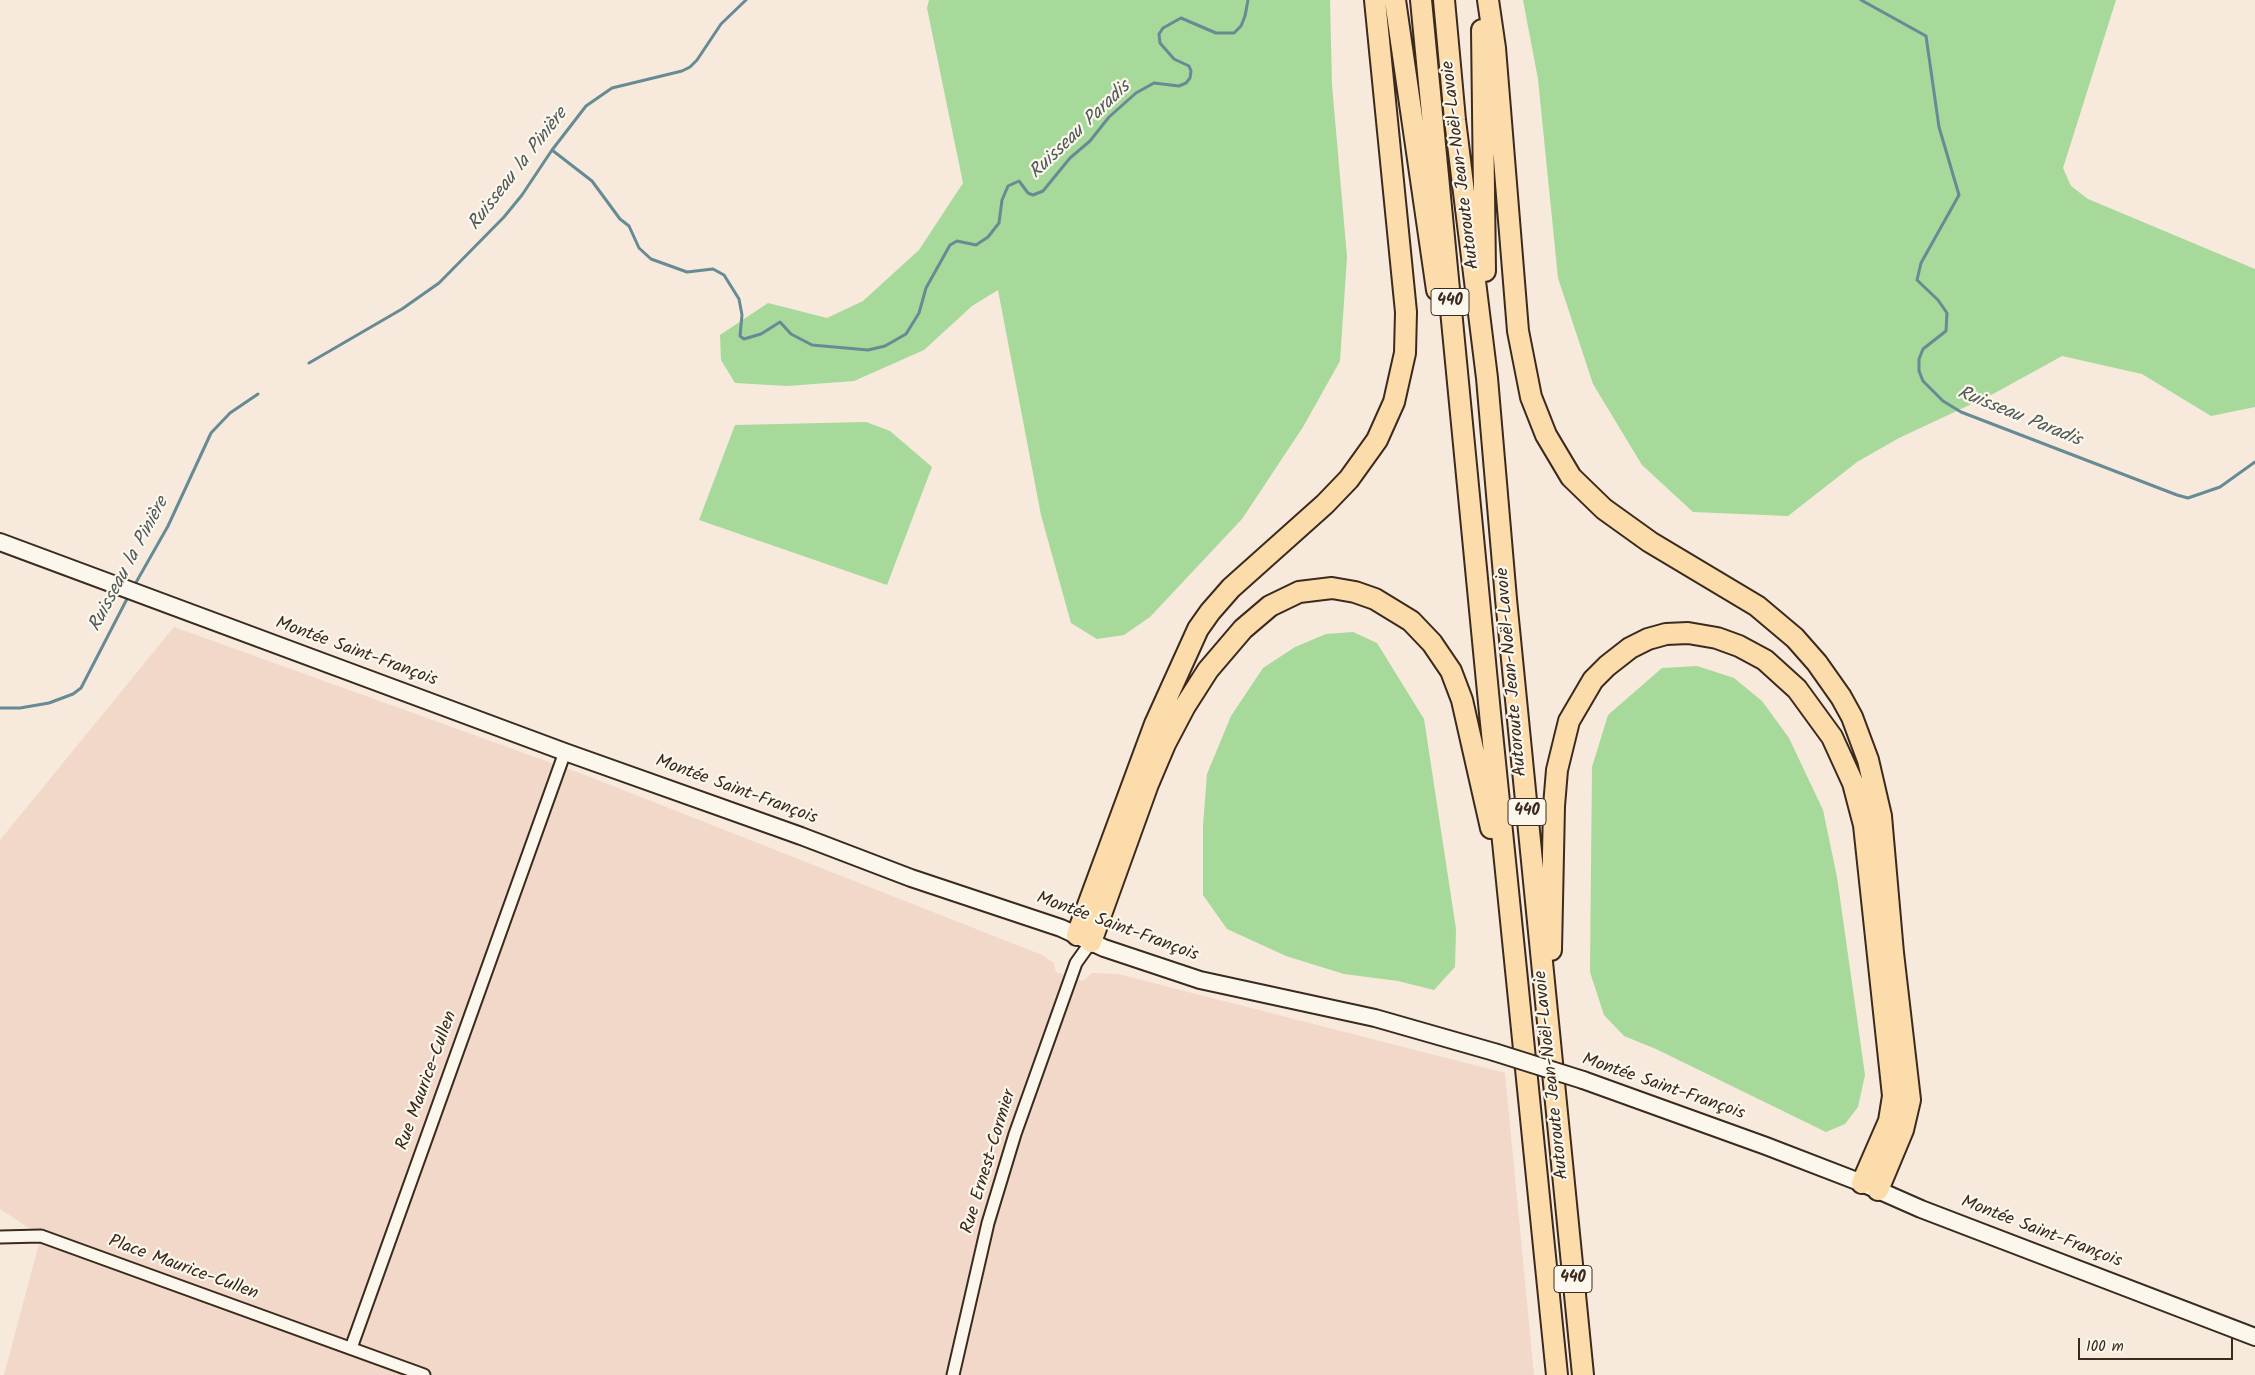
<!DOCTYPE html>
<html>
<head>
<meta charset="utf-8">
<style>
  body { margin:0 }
  #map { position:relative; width:2255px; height:1375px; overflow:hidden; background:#f7e9dc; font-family:Kalam,sans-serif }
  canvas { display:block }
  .scale { position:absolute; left:2078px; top:1338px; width:155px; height:22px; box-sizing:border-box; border:2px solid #3b2a1e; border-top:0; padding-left:6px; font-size:15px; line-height:18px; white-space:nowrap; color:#3b2a1e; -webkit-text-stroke:4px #fbf7ec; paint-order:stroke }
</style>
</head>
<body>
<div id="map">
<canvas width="2255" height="1375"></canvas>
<div class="scale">100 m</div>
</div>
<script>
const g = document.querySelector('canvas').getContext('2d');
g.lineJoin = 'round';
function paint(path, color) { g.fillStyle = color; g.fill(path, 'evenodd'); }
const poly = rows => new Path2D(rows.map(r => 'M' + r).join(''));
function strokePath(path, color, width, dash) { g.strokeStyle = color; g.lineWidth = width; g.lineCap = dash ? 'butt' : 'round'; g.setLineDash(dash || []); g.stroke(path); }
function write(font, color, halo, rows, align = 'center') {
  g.font = font + ' Kalam,sans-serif'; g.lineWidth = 4.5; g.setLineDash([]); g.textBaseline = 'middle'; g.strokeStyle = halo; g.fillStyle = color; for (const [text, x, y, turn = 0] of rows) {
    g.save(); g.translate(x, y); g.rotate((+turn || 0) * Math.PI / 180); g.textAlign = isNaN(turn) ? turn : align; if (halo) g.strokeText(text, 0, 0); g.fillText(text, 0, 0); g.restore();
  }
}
paint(poly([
  [174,627,585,775,1042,955,1054,963,1056,972,1083,981,1092,973,1118,974,1505,1073,1534,1375,4,1375,41,1236,0,1209,0,840]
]), '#f2d8c8');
paint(poly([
  [929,0,1330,0,1332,85,1347,257,1340,361,1303,427,1242,519,1150,617,1124,635,1097,639,1071,623,1041,515,998,290,972,306,924,350,854,381,787,386,735,383,721,360,720,335,768,303,827,318,863,301,919,250,963,183,927,8],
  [1523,0,2116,0,2063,168,2071,186,2088,199,2255,269,2255,407,2211,416,2142,374,2062,356,1993,394,1899,438,1857,462,1788,516,1693,512,1642,465,1593,384,1558,278,1538,79],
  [866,422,890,431,932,467,887,585,699,520,735,425],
  [1353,632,1377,643,1424,719,1456,929,1455,967,1434,990,1398,981,1344,974,1286,956,1227,929,1203,895,1203,826,1207,774,1231,716,1263,668,1295,647,1326,634],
  [1697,666,1734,678,1762,701,1789,738,1823,810,1837,877,1865,1075,1858,1107,1845,1124,1826,1132,1656,1049,1624,1036,1604,1015,1590,972,1592,767,1608,715,1662,668]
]), '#a6d99a');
strokePath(poly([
  [1861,0,1926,36,1939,127,1959,195,1921,263,1917,280,1938,300,1947,313,1946,331,1923,349,1919,359,1919,371,1923,381,1943,401,1961,412,2177,495,2188,498,2220,487,2255,462],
  [552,150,592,181,620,219,629,226,639,248,651,259,687,272,713,269,724,275,739,299,742,315,740,336,744,339,761,334,780,322,791,334,812,345,868,350,885,346,906,334,919,313,926,288,950,245,957,241,976,245,988,237,999,223,1002,200,1008,186,1019,181,1028,193,1033,195,1043,191,1070,158,1090,141,1109,117,1136,93,1154,83,1179,86,1186,83,1190,78,1191,71,1189,66,1174,59,1160,43,1159,34,1163,28,1181,18,1216,33,1234,33,1241,26,1245,16,1248,0],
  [309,363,402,309,439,283,504,217,522,195,552,150,586,106,612,88,682,71,690,67,697,60,721,24,746,0],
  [134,586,168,526,211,433,230,413,258,394],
  [0,708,20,708,49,703,73,694,81,688,129,595]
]), '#668b95', 3);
const street = poly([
  [0,1237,41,1236,424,1375],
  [351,1348,565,752],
  [953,1375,988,1223,1015,1134,1076,963,1091,942]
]);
const secondary = poly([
  [0,542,565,752,801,836,911,878,1061,928,1104,948,1200,980,1375,1018,1494,1052],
  [1583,1080,1766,1146,1862,1183,1921,1209,2255,1337]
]);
const highway = poly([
  [1395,0,1437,290],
  [1421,0,1490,713,1557,1375],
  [1444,0,1455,120,1487,378,1506,599,1583,1375],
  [1488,0,1495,48,1518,331,1531,397,1546,435,1571,477,1604,509,1650,542,1757,606,1795,638,1817,663,1841,697,1852,717,1868,760,1881,816,1893,953,1910,1100,1903,1130,1878,1190],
  [1482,30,1485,271],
  [1077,935,1155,724,1198,629,1210,612,1231,588,1325,504,1349,479,1377,440,1394,402,1405,353,1406,312,1375,0],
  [1091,942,1148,784,1165,744,1185,706,1208,670,1243,629,1270,606,1299,592,1332,588,1355,592,1375,599,1411,621,1432,643,1451,671,1462,700,1491,828],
  [1551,950,1554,806,1557,770,1569,721,1593,680,1607,666,1630,648,1648,639,1666,634,1688,633,1717,638,1739,646,1765,660,1797,689,1832,737,1853,783,1864,825,1893,1096,1889,1121,1862,1183]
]);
strokePath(street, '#3b2a1e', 15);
strokePath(secondary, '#3b2a1e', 20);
strokePath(highway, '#3b2a1e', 24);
strokePath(street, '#fbf7ec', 11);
strokePath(secondary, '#fbf7ec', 16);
strokePath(highway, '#fddcac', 20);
const secondaryBridge = poly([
  [1494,1052,1583,1080]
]);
strokePath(secondaryBridge, '#3b2a1e', 20, []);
strokePath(secondaryBridge, '#fbf7ec', 16);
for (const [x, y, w] of [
  [1450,302,38],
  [1527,812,38],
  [1573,1279,38]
]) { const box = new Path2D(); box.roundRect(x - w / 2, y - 13.5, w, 27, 4); g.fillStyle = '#fbf7ec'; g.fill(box); strokePath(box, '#3b2a1e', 1); }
write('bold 16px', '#3b2a1e', null, [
  ["440",1450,302],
  ["440",1527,812],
  ["440",1573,1279]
]);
write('18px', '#3b2a1e', '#fbf7ec', [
  ["Autoroute Jean-Noël-Lavoie",1462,165,-97],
  ["Montée Saint-François",356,653,20],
  ["Autoroute Jean-Noël-Lavoie",1513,672,-95],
  ["Montée Saint-François",736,791,20],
  ["Montée Saint-François",1117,928,20],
  ["Autoroute Jean-Noël-Lavoie",1553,1075,-96],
  ["Rue Maurice-Cullen",428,1081,-70],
  ["Montée Saint-François",1663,1088,19],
  ["Rue Ernest-Cormier",990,1162,-73],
  ["Montée Saint-François",2041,1233,21],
  ["Place Maurice-Cullen",183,1269,20]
]);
write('italic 19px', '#515a59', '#fbf7ec', [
  ["Ruisseau Paradis",1081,131,-44],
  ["Ruisseau la Pinière",519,170,-52],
  ["Ruisseau Paradis",2019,418,22],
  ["Ruisseau la Pinière",130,565,-62]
]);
</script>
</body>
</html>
